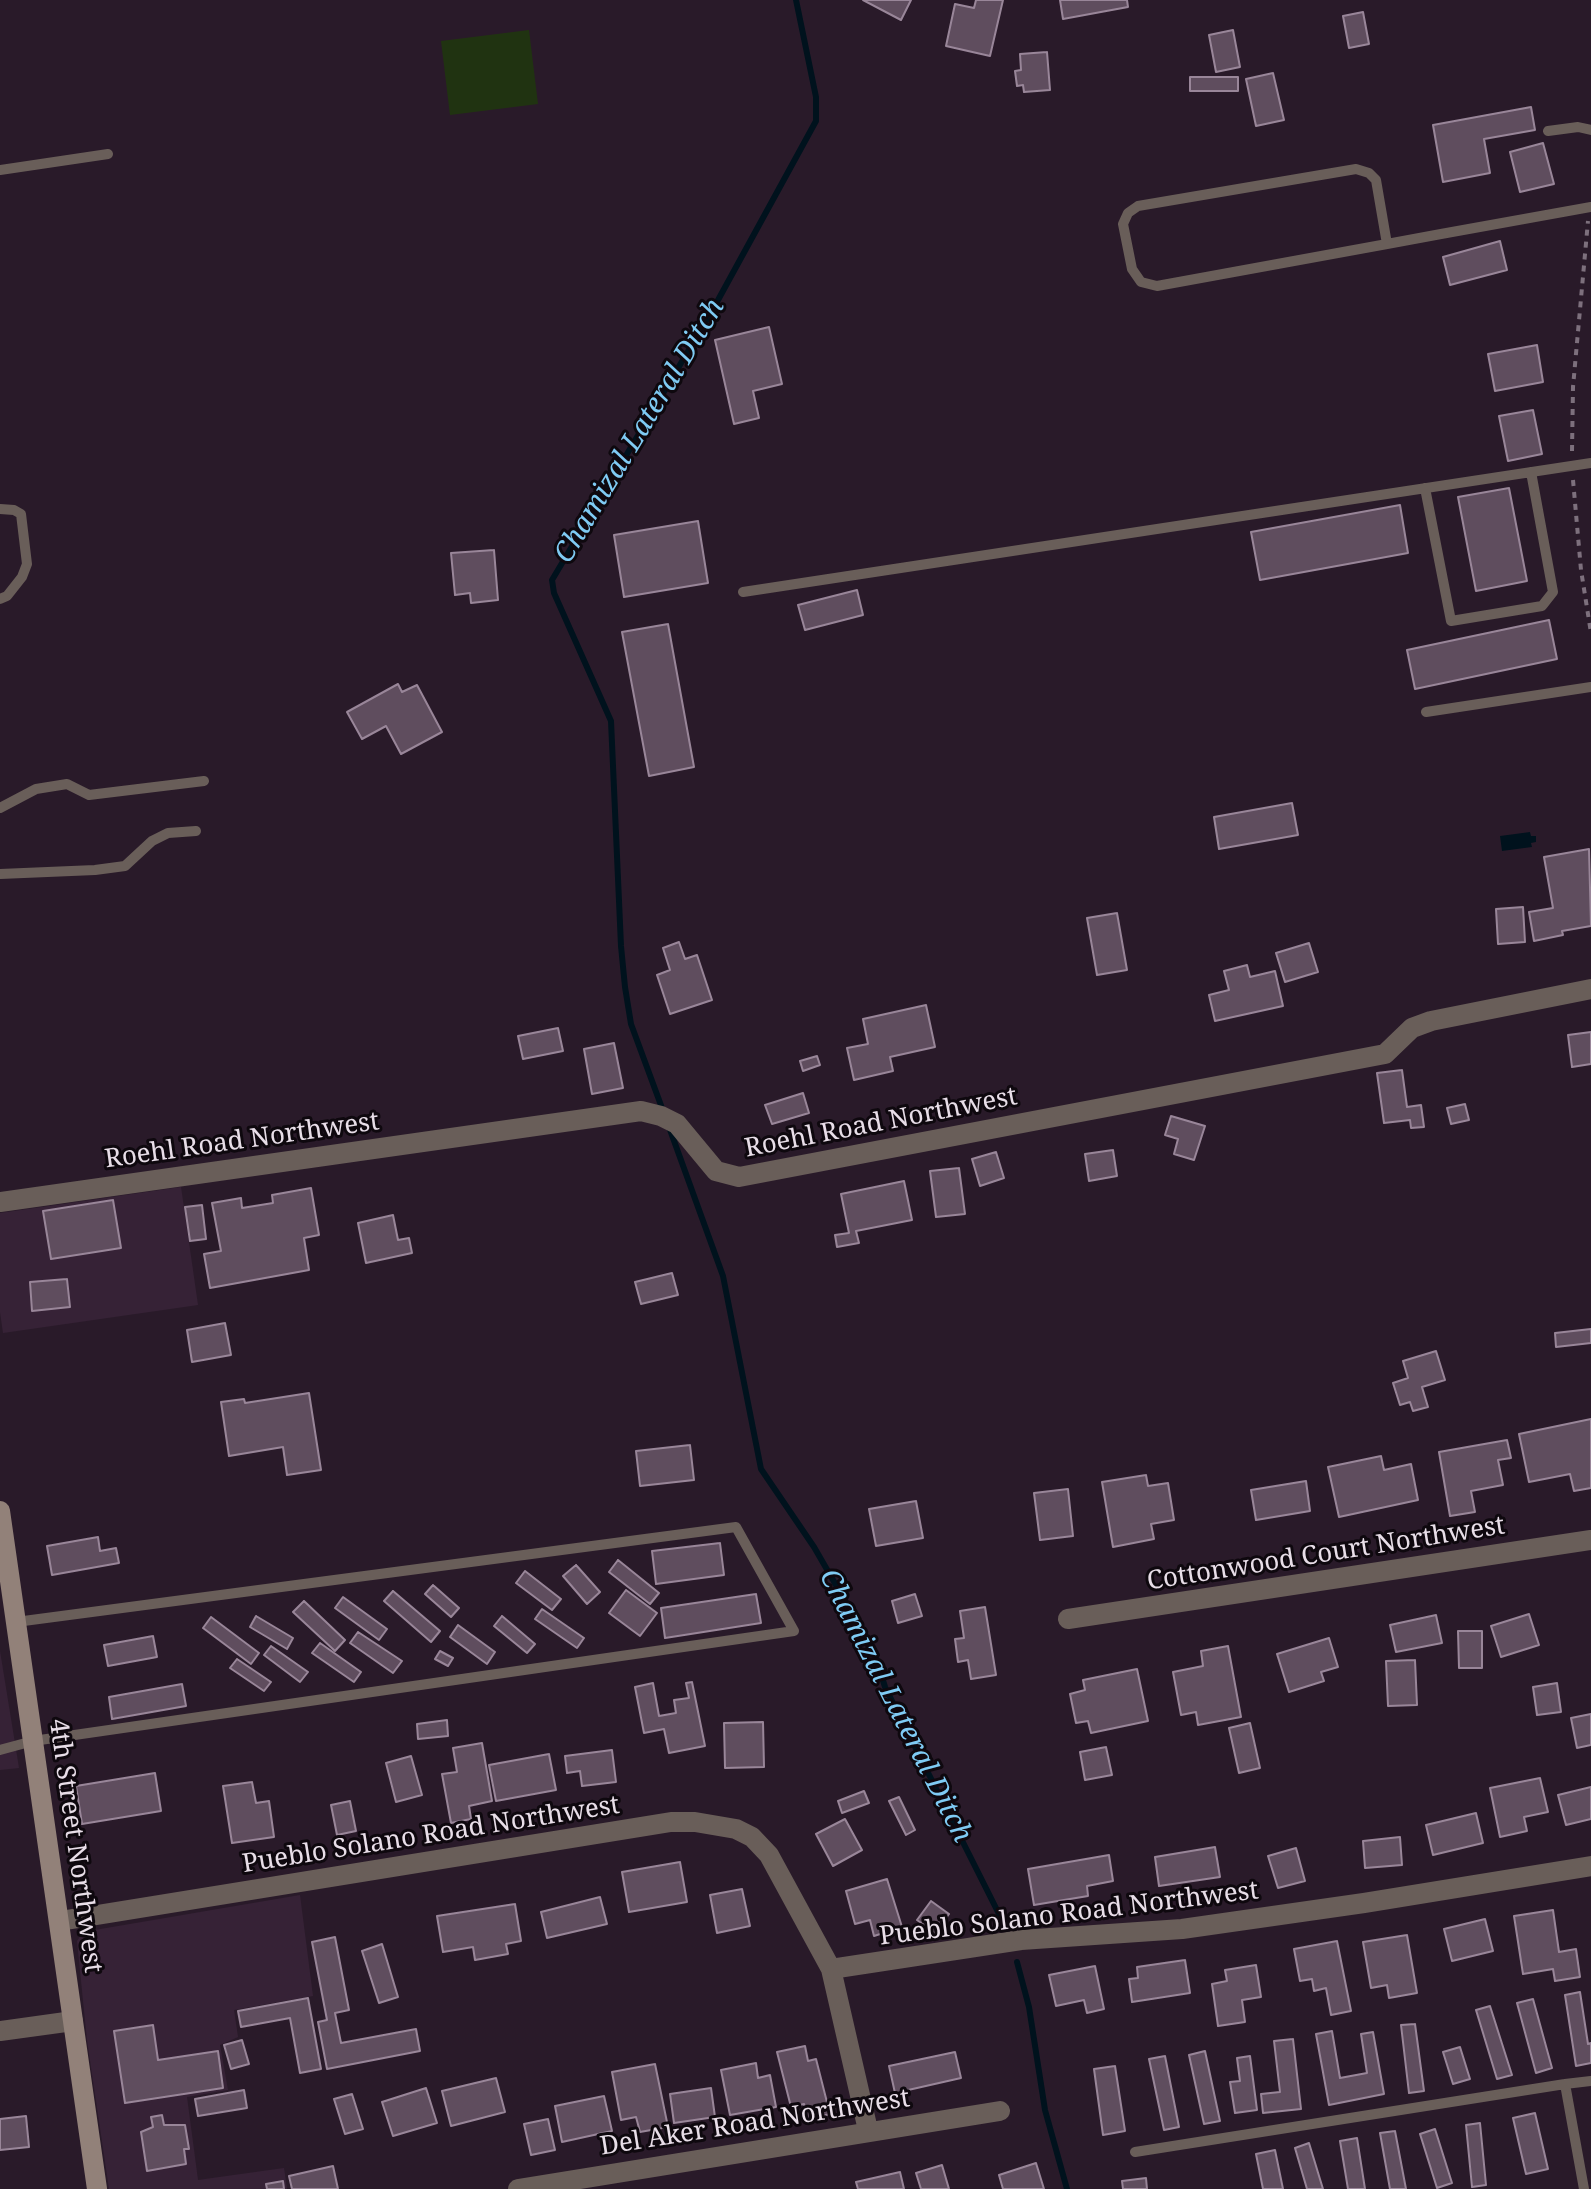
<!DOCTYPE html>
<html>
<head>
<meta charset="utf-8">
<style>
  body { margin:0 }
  canvas { display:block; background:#291a29 }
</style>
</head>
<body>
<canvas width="1591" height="2189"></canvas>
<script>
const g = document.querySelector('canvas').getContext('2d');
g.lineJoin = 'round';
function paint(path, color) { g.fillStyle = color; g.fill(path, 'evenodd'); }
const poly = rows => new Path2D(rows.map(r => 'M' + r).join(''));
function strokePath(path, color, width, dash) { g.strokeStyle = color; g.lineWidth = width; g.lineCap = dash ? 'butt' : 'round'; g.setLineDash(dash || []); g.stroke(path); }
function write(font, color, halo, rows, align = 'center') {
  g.font = font + ' "Noto Serif",serif'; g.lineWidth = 6; g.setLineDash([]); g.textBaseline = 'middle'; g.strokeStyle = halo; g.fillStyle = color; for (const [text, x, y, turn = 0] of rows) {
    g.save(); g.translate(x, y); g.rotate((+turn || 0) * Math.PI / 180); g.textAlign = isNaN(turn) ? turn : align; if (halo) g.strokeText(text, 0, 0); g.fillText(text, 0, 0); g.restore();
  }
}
paint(poly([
  [181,1187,198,1305,3,1333,0,1312,0,1213],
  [0,1651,19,1768,0,1770],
  [300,1895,313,1996,234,2010,238,2037,220,2045,228,2090,187,2097,198,2180,284,2168,287,2189,109,2189,87,2040,77,1941,83,1932]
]), '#362236');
paint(poly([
  [529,30,538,104,450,115,441,41]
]), '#203311');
paint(poly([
  [1530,832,1531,836,1536,836,1536,842,1531,843,1532,847,1502,851,1500,836]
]), '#00121d');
strokePath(poly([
  [662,1108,631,1024,625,987,621,946,611,721,554,593,552,580,712,311,816,121,816,97,796,0],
  [669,1127,723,1276,761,1469,814,1547,874,1651,885,1687,1004,1924],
  [1017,1962,1029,2007,1045,2110,1067,2189]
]), '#00121d', 6);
const building = poly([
  [863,0,911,0,901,20,863,0],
  [976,0,1003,0,990,56,946,46,955,4,974,8,976,0],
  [1060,0,1127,0,1128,7,1063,19,1060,0],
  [1363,12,1369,44,1349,48,1343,16,1363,12],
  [1233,30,1240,67,1216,72,1209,35,1233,30],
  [1047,52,1050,90,1024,92,1023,85,1017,86,1015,71,1021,70,1020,54,1047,52],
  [1273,73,1284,120,1256,126,1246,79,1273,73],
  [1190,77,1238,77,1238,91,1190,91,1190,77],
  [1531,107,1535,130,1484,139,1490,173,1443,182,1433,125,1531,107],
  [1543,143,1554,184,1520,192,1510,152,1543,143],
  [1500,241,1507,270,1450,285,1443,257,1500,241],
  [769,327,782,384,753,391,759,418,734,424,715,340,769,327],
  [1537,345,1543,382,1495,391,1488,354,1537,345],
  [1533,410,1542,454,1508,461,1499,416,1533,410],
  [1509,488,1527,581,1476,591,1458,497,1509,488],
  [1400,505,1408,553,1260,580,1251,532,1400,505],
  [698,521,708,583,624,597,614,535,698,521],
  [494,550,498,600,471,603,470,593,455,595,451,553,494,550],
  [857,590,863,615,805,630,798,605,857,590],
  [1549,620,1557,659,1415,689,1407,650,1549,620],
  [668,624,694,767,649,776,622,632,668,624],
  [398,684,402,692,417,685,442,732,401,754,386,726,362,739,347,712,398,684],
  [1292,803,1298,835,1219,849,1214,817,1292,803],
  [1589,849,1591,926,1562,931,1563,935,1534,941,1529,912,1553,908,1544,857,1589,849],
  [1523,907,1525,942,1498,944,1496,909,1523,907],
  [1117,913,1127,970,1097,975,1087,918,1117,913],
  [679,942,685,959,697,955,712,1000,670,1014,657,975,670,970,663,948,679,942],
  [1309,943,1318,972,1285,982,1276,953,1309,943],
  [1247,965,1250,977,1275,971,1283,1006,1215,1021,1209,995,1229,990,1224,971,1247,965],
  [926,1005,935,1047,890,1057,893,1071,854,1080,847,1048,868,1044,863,1019,926,1005],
  [558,1028,563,1051,523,1059,518,1036,558,1028],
  [1591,1032,1591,1064,1572,1067,1568,1035,1591,1032],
  [614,1043,623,1088,592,1094,584,1049,614,1043],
  [817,1056,820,1065,803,1071,800,1061,817,1056],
  [1402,1070,1407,1107,1421,1105,1424,1127,1411,1128,1410,1120,1384,1123,1377,1073,1402,1070],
  [803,1093,809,1113,772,1124,765,1105,803,1093],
  [1465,1104,1469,1120,1451,1124,1447,1108,1465,1104],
  [1171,1116,1205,1126,1194,1160,1174,1154,1178,1139,1165,1135,1171,1116],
  [1113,1150,1117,1176,1089,1181,1085,1154,1113,1150],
  [996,1152,1004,1178,980,1186,972,1159,996,1152],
  [959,1168,965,1214,936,1217,930,1171,959,1168],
  [904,1181,912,1220,856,1231,859,1243,837,1247,835,1235,849,1233,841,1194,904,1181],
  [311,1188,319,1235,304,1238,309,1270,210,1288,204,1254,221,1251,212,1203,241,1198,242,1208,273,1203,272,1195,311,1188],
  [113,1200,121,1248,51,1259,43,1211,113,1200],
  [202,1205,206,1239,190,1241,185,1207,202,1205],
  [393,1215,398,1240,409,1238,412,1253,366,1263,358,1223,393,1215],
  [672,1273,678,1295,641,1304,635,1282,672,1273],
  [67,1279,70,1307,32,1311,30,1282,67,1279],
  [225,1323,231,1355,192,1362,187,1330,225,1323],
  [1591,1329,1591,1343,1556,1347,1555,1333,1591,1329],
  [1436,1351,1445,1380,1422,1387,1428,1407,1413,1411,1410,1402,1400,1405,1393,1383,1408,1378,1403,1361,1436,1351],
  [309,1393,321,1470,287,1475,283,1447,229,1456,221,1402,244,1399,245,1403,309,1393],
  [1591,1419,1591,1488,1574,1491,1570,1474,1529,1482,1519,1434,1591,1419],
  [1507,1440,1511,1458,1498,1460,1503,1485,1471,1491,1475,1512,1450,1516,1439,1452,1507,1440],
  [690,1445,694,1480,640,1486,636,1451,690,1445],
  [1381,1456,1384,1470,1411,1464,1418,1500,1339,1517,1328,1467,1381,1456],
  [1146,1475,1148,1486,1168,1483,1174,1520,1151,1524,1154,1539,1113,1547,1102,1482,1146,1475],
  [1306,1481,1310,1511,1256,1520,1251,1490,1306,1481],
  [1068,1489,1073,1536,1040,1540,1034,1493,1068,1489],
  [916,1501,923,1538,876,1546,869,1509,916,1501],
  [98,1537,100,1551,116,1548,119,1563,52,1575,47,1546,98,1537],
  [720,1543,724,1575,656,1584,652,1551,720,1543],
  [618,1560,659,1593,650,1604,609,1572,618,1560],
  [576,1565,600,1592,587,1604,563,1576,576,1565],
  [525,1571,561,1599,552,1610,516,1583,525,1571],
  [433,1585,459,1608,451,1617,425,1594,433,1585],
  [626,1590,657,1613,640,1636,609,1613,626,1590],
  [393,1591,440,1631,431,1642,384,1601,393,1591],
  [756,1594,761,1623,665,1638,661,1608,756,1594],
  [915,1594,922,1616,898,1623,892,1601,915,1594],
  [343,1597,387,1629,379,1640,335,1608,343,1597],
  [304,1601,345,1640,335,1651,293,1612,304,1601],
  [985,1607,996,1675,971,1679,968,1660,958,1662,955,1639,964,1638,960,1611,985,1607],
  [542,1609,584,1638,577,1648,535,1619,542,1609],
  [1529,1614,1539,1645,1501,1657,1491,1626,1529,1614],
  [1436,1615,1442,1643,1396,1652,1390,1625,1436,1615],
  [256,1616,293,1638,287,1649,250,1627,256,1616],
  [502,1616,535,1644,527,1653,494,1626,502,1616],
  [211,1617,259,1653,251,1664,203,1628,211,1617],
  [458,1625,495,1652,487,1664,450,1637,458,1625],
  [1458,1631,1482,1631,1482,1668,1459,1668,1458,1631],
  [358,1632,402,1661,393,1673,350,1643,358,1632],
  [153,1636,157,1657,108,1666,104,1645,153,1636],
  [1329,1638,1338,1667,1321,1672,1324,1681,1289,1692,1277,1654,1329,1638],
  [320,1643,361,1672,354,1682,312,1653,320,1643],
  [271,1646,308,1672,300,1682,264,1655,271,1646],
  [1228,1646,1241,1717,1198,1725,1196,1712,1181,1715,1173,1672,1203,1666,1201,1651,1228,1646],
  [440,1651,453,1658,448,1666,435,1659,440,1651],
  [237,1659,271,1682,264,1691,230,1668,237,1659],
  [1415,1660,1417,1705,1388,1706,1386,1661,1415,1660],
  [1137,1669,1148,1721,1091,1733,1088,1721,1076,1723,1070,1694,1085,1690,1083,1680,1137,1669],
  [692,1682,705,1746,669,1753,664,1729,644,1733,635,1687,653,1683,659,1716,676,1713,674,1700,689,1698,686,1683,692,1682],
  [1557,1683,1561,1712,1537,1715,1533,1687,1557,1683],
  [182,1684,186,1706,112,1719,109,1697,182,1684],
  [1591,1714,1591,1745,1577,1748,1571,1718,1591,1714],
  [447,1720,448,1736,418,1739,417,1724,447,1720],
  [763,1722,764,1767,725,1768,724,1723,763,1722],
  [1250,1723,1260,1768,1239,1773,1229,1728,1250,1723],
  [482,1743,492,1801,469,1806,471,1819,451,1823,442,1774,457,1772,453,1748,482,1743],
  [1106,1747,1112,1775,1085,1780,1080,1752,1106,1747],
  [612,1750,616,1782,582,1786,580,1771,567,1773,565,1756,612,1750],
  [549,1754,556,1790,496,1801,489,1765,549,1754],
  [411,1756,422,1795,396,1802,386,1763,411,1756],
  [155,1773,161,1811,82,1824,76,1786,155,1773],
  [1540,1778,1548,1812,1524,1817,1527,1831,1500,1837,1490,1788,1540,1778],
  [252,1782,256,1803,269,1801,274,1837,232,1843,223,1786,252,1782],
  [1591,1787,1591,1819,1566,1825,1558,1795,1591,1787],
  [864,1791,869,1803,842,1813,838,1801,864,1791],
  [899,1797,915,1830,906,1835,889,1801,899,1797],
  [350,1801,356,1831,337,1835,331,1805,350,1801],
  [1476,1813,1483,1843,1433,1855,1426,1825,1476,1813],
  [845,1819,862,1850,833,1866,816,1834,845,1819],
  [1400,1837,1402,1865,1365,1868,1363,1841,1400,1837],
  [1215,1847,1220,1877,1159,1886,1155,1857,1215,1847],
  [1296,1848,1305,1881,1278,1888,1268,1856,1296,1848],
  [1109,1855,1113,1881,1087,1886,1088,1896,1034,1905,1028,1869,1109,1855],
  [680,1862,687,1902,629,1912,622,1872,680,1862],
  [887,1879,902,1927,874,1936,870,1920,855,1924,846,1891,887,1879],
  [742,1889,750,1926,717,1933,710,1895,742,1889],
  [600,1897,607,1924,547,1938,541,1912,600,1897],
  [931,1901,949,1914,935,1933,917,1920,931,1901],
  [515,1904,521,1941,506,1944,508,1954,475,1960,473,1947,443,1952,437,1916,515,1904],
  [1553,1910,1559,1952,1576,1949,1580,1977,1555,1981,1553,1969,1523,1974,1514,1916,1553,1910],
  [1485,1919,1493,1951,1452,1961,1444,1929,1485,1919],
  [1407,1935,1417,1993,1389,1998,1387,1985,1371,1988,1363,1942,1407,1935],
  [335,1937,349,2010,335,2013,341,2043,416,2029,420,2051,327,2069,318,2022,327,2020,312,1942,335,1937],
  [1337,1941,1351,2011,1331,2015,1326,1988,1314,1991,1312,1979,1300,1981,1294,1949,1337,1941],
  [382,1944,398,1997,379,2003,362,1951,382,1944],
  [1185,1960,1190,1993,1132,2002,1129,1979,1138,1978,1137,1967,1185,1960],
  [1256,1965,1261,1997,1242,2000,1245,2022,1218,2026,1212,1984,1227,1981,1225,1970,1256,1965],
  [1095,1966,1104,2009,1087,2013,1084,2000,1056,2006,1049,1975,1095,1966],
  [1580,1992,1588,2044,1591,2043,1591,2063,1576,2066,1565,1995,1580,1992],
  [308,1998,321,2069,300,2073,290,2018,241,2027,238,2011,308,1998],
  [1533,1999,1552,2068,1536,2073,1517,2003,1533,1999],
  [1490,2006,1512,2075,1497,2079,1476,2010,1490,2006],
  [1415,2024,1424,2091,1409,2093,1401,2025,1415,2024],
  [153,2025,158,2060,218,2051,223,2088,125,2103,114,2031,153,2025],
  [1332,2031,1340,2078,1367,2073,1361,2034,1373,2032,1384,2094,1329,2105,1316,2034,1332,2031],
  [1293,2039,1301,2109,1263,2113,1261,2094,1280,2092,1274,2041,1293,2039],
  [242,2040,249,2064,231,2069,224,2045,242,2040],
  [805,2046,808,2061,816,2059,830,2114,807,2120,804,2104,791,2107,777,2052,805,2046],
  [1460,2047,1470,2079,1453,2084,1443,2052,1460,2047],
  [1205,2051,1220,2121,1204,2124,1189,2055,1205,2051],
  [955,2052,961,2078,895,2093,889,2066,955,2052],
  [1165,2056,1179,2127,1164,2130,1149,2059,1165,2056],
  [1250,2056,1257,2110,1235,2113,1230,2082,1240,2081,1237,2058,1250,2056],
  [756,2063,758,2078,770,2075,776,2107,730,2115,721,2070,756,2063],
  [655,2064,668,2127,640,2132,636,2117,621,2120,612,2072,655,2064],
  [1115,2066,1125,2131,1103,2135,1094,2069,1115,2066],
  [496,2078,505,2112,451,2126,442,2091,496,2078],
  [426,2088,437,2123,393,2136,382,2102,426,2088],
  [711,2088,715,2117,674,2123,670,2094,711,2088],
  [244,2090,247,2108,198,2116,195,2099,244,2090],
  [352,2094,363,2129,345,2134,334,2099,352,2094],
  [604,2096,612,2131,562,2142,555,2106,604,2096],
  [1535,2113,1548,2169,1526,2174,1513,2118,1535,2113],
  [162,2115,164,2125,185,2125,189,2149,184,2149,186,2164,147,2171,141,2132,153,2127,151,2117,162,2115],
  [26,2116,29,2147,0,2150,0,2119,26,2116],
  [548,2119,555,2150,531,2155,524,2124,548,2119],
  [1480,2123,1486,2185,1472,2187,1466,2125,1480,2123],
  [1435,2129,1452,2183,1437,2188,1420,2134,1435,2129],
  [1395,2131,1406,2189,1390,2189,1380,2133,1395,2131],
  [1357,2138,1365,2189,1348,2189,1340,2141,1357,2138],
  [1309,2143,1323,2189,1307,2189,1295,2148,1309,2143],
  [1275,2150,1283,2189,1263,2189,1256,2154,1275,2150],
  [1036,2163,1044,2189,1003,2189,999,2175,1036,2163],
  [942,2165,949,2189,921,2189,916,2173,942,2165],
  [333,2166,338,2189,292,2189,289,2176,333,2166],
  [900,2172,904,2189,858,2189,856,2182,900,2172],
  [1146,2178,1147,2189,1123,2189,1122,2181,1146,2178],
  [283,2181,284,2189,267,2189,266,2184,283,2181]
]);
paint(building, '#5f4d5e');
strokePath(building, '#998699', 2);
strokePath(poly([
  [1572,451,1573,387,1588,221],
  [1573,480,1581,570,1591,633]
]), '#7d707d', 4, [6, 6]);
strokePath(poly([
  [1548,131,1578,127,1591,130],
  [0,170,108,154],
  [1387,244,1376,180,1369,173,1356,169,1138,206,1128,213,1123,224,1132,269,1141,282,1157,286,1387,244,1441,234,1591,207],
  [1425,488,1451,621,1542,606,1553,592,1531,472],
  [0,509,14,510,21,514,27,564,22,577,7,596,0,599],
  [743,592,1591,463],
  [1426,712,1591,687],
  [0,808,36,789,67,784,89,795,204,781],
  [0,874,95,870,125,866,152,841,168,833,196,831],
  [0,1750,33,1741,794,1631,736,1527,16,1622],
  [1135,2152,1565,2084],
  [1584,2189,1565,2084,1591,2081]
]), '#695e59', 10);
strokePath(poly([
  [0,1202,641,1111,661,1116,677,1124,716,1171,739,1177,1385,1054,1412,1028,1431,1021,1591,989],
  [1068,1619,1591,1540],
  [60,1921,671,1822,695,1822,736,1829,752,1837,769,1855,831,1969,868,2130],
  [831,1969,1021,1940,1182,1929,1364,1903,1591,1866],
  [0,2031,73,2021],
  [518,2189,1000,2111]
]), '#695e59', 20);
strokePath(poly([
  [0,1511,97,2189]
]), '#928179', 20);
write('26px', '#e8dee8', '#0e080e', [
  ["Roehl Road Northwest",881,1123,-11],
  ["Roehl Road Northwest",242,1141,-8],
  ["Cottonwood Court Northwest",1326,1554,-9],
  ["Pueblo Solano Road Northwest",431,1835,-9],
  ["4th Street Northwest",75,1846,82],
  ["Pueblo Solano Road Northwest",1069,1914,-7],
  ["Del Aker Road Northwest",755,2123,-9]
]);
write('italic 28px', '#7fcbf4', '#0e080e', [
  ["Chamizal Lateral Ditch",640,431,-59],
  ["Chamizal Lateral Ditch",895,1706,63]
]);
</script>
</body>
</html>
